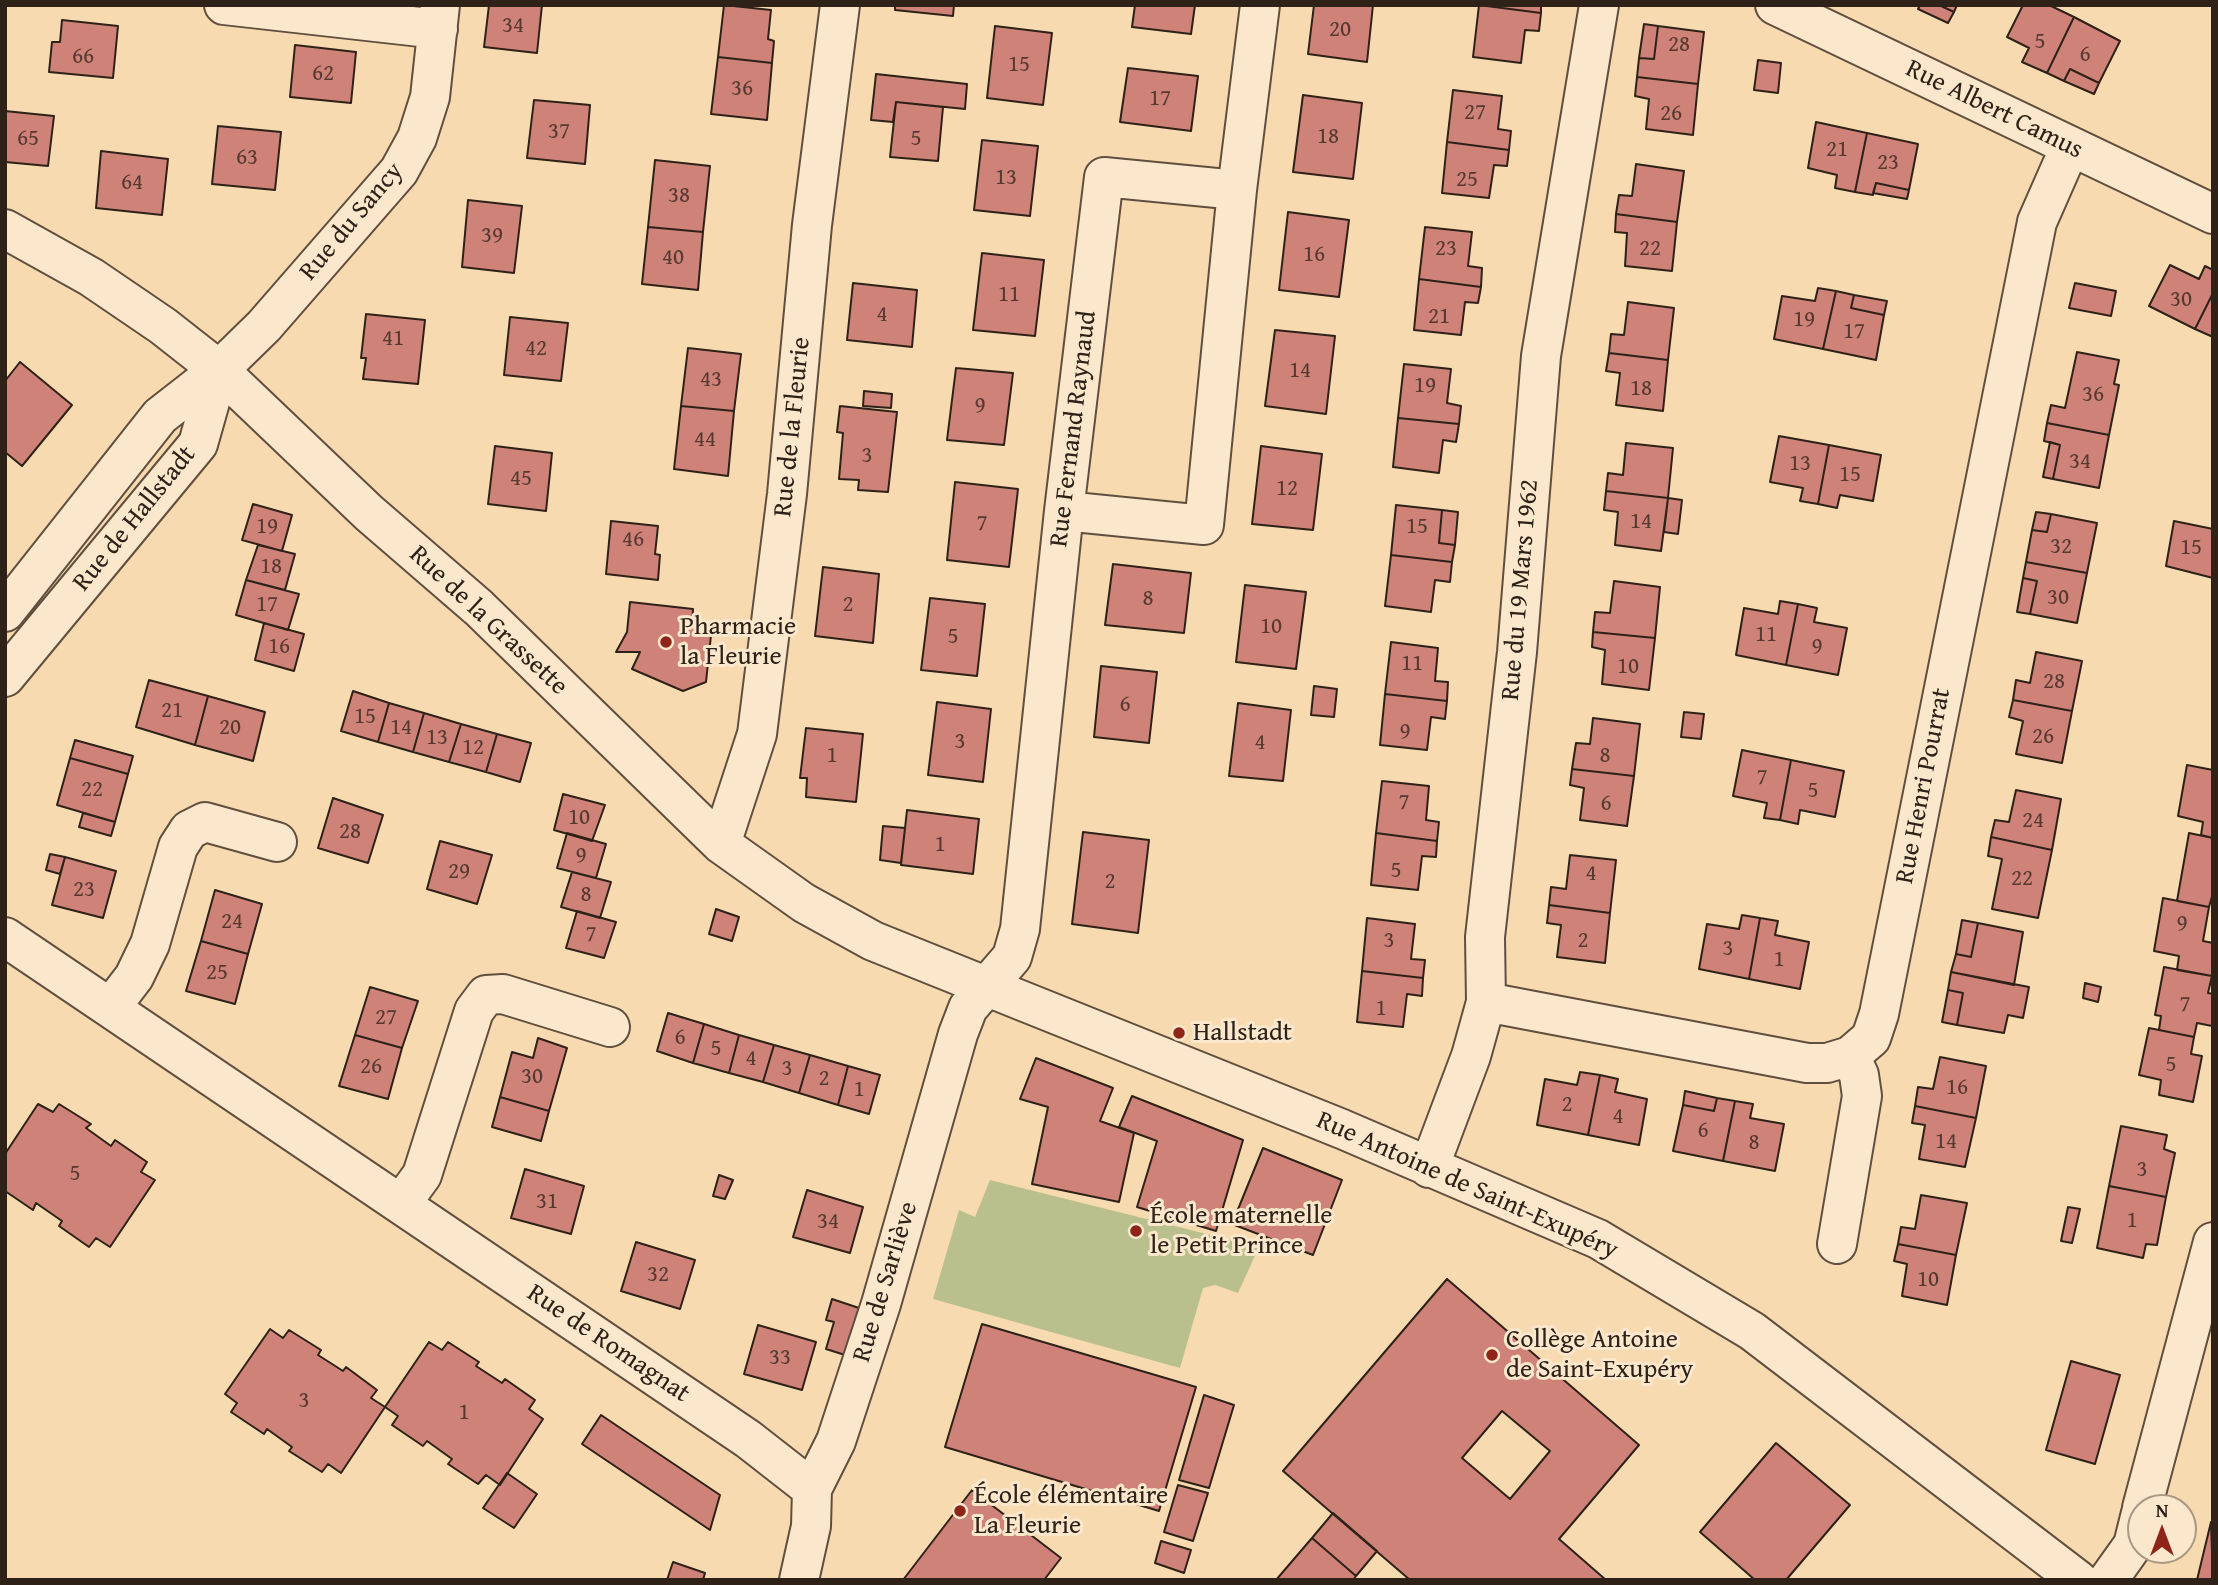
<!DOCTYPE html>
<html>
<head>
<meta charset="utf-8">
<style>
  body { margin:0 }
  #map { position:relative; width:2218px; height:1585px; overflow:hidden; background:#f8dab0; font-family:"Gentium Book Plus",serif }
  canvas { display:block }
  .frame { position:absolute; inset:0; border:7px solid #2d2118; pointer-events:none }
  .north { position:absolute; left:2127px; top:1494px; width:70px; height:70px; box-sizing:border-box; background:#fae7cc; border:2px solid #a89884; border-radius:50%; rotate:0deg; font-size:19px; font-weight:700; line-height:28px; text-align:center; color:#2d2118 }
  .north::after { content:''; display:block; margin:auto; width:24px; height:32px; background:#8f2418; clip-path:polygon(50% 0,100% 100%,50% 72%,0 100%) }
</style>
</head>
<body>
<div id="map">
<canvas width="2218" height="1585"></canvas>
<div class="frame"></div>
<div class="north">N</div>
</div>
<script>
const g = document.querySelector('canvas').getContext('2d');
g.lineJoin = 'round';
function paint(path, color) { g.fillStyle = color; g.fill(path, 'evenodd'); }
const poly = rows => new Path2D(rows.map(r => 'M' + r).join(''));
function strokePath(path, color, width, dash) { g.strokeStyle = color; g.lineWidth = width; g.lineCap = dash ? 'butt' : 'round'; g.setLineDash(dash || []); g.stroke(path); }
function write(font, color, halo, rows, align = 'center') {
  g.font = font + ' "Gentium Book Plus",serif'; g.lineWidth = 6; g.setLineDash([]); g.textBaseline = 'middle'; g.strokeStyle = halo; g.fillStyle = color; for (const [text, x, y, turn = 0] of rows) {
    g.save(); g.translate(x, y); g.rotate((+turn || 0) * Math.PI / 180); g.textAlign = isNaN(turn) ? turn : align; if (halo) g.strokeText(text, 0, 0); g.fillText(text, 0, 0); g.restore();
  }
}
paint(poly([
  [990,1180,1259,1247,1238,1293,1215,1285,1203,1288,1180,1368,933,1299,959,1210,975,1217]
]), '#bac08d');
const building = poly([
  [489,5,542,5,537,53,484,47,489,5],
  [724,5,771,10,768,39,774,41,772,63,718,57,724,5],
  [895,5,954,5,953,16,895,10,895,5],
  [1135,5,1195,5,1191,34,1132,27,1135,5],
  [1314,5,1373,5,1367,62,1308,54,1314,5],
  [1479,5,1541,13,1539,31,1525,30,1521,63,1473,57,1479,5],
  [1479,5,1541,5,1541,13,1479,5],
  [1920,5,1939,5,1954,12,1948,23,1918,9,1920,5],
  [1939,5,1957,5,1954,12,1939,5],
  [2023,5,2049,5,2074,17,2047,73,2022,62,2029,48,2007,37,2023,5],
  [2074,17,2120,41,2099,83,2070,69,2064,81,2047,73,2074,17],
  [62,20,118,26,113,78,49,72,52,42,60,42,62,20],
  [1644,24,1658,26,1654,59,1639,58,1644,24],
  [995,26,1052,33,1043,105,987,98,995,26],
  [1658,26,1704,32,1698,84,1637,77,1639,58,1654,59,1658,26],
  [295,45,356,52,351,103,290,97,295,45],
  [718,57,772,63,767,120,711,114,718,57],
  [1758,60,1781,63,1778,93,1754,90,1758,60],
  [1128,68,1198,76,1191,131,1120,122,1128,68],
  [2070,69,2099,83,2094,94,2064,81,2070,69],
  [876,74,967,84,965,109,896,102,893,122,871,120,876,74],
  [1637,77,1698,84,1693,135,1646,129,1649,99,1635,96,1637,77],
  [1453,90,1502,96,1498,129,1511,131,1509,150,1447,142,1453,90],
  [1303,95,1362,103,1353,179,1293,172,1303,95],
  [534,100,590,105,585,164,527,158,534,100],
  [896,102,943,107,938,161,890,157,896,102],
  [5,111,54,116,48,166,5,162,5,111],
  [1816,122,1867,133,1855,192,1835,188,1837,175,1808,168,1816,122],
  [218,126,281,132,275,190,212,184,218,126],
  [1867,133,1918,144,1909,190,1876,183,1873,195,1855,192,1867,133],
  [982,140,1038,146,1030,216,974,210,982,140],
  [1447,142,1509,150,1507,166,1494,165,1489,198,1442,193,1447,142],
  [101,151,168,159,162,215,96,208,101,151],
  [655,160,710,166,703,232,648,227,655,160],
  [1636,164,1684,171,1677,222,1616,214,1619,195,1632,196,1636,164],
  [1876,183,1909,190,1907,199,1873,193,1876,183],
  [468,200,522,206,514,273,462,267,468,200],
  [1288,212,1349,220,1339,297,1279,290,1288,212],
  [1616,214,1677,222,1672,271,1625,266,1627,233,1615,232,1616,214],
  [648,227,703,232,698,290,642,284,648,227],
  [1425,227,1472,232,1468,266,1482,268,1481,287,1419,279,1425,227],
  [982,253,1044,260,1035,336,973,330,982,253],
  [2170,265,2199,279,2205,266,2213,270,2213,293,2195,329,2149,306,2170,265],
  [1419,279,1481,287,1478,303,1465,302,1461,335,1414,330,1419,279],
  [853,283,917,290,912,347,847,340,853,283],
  [2075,283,2116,291,2111,316,2069,308,2075,283],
  [1818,288,1836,291,1823,349,1774,339,1782,296,1815,301,1818,288],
  [1836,291,1854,295,1851,308,1884,315,1876,360,1823,349,1836,291],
  [2213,293,2213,337,2195,329,2213,293],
  [1854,295,1887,301,1884,315,1851,308,1854,295],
  [1628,302,1674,308,1668,360,1609,353,1611,334,1624,335,1628,302],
  [366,314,425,320,418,384,363,379,366,358,361,358,366,314],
  [510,317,568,323,561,381,504,375,510,317],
  [1275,330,1335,336,1326,414,1265,406,1275,330],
  [688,348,741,354,734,411,681,406,688,348],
  [2077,352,2119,360,2114,384,2119,385,2109,435,2047,423,2051,405,2065,408,2077,352],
  [1609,353,1668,360,1663,411,1616,405,1620,373,1606,371,1609,353],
  [20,362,72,405,22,466,5,452,5,381,20,362],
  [1404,364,1451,369,1447,403,1461,406,1459,424,1398,418,1404,364],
  [956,368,1013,373,1004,445,947,440,956,368],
  [864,391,892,394,891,408,863,406,864,391],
  [681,406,734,411,728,476,674,469,681,406],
  [840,406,897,412,888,492,858,490,859,480,839,479,843,433,837,432,840,406],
  [1398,418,1459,424,1456,442,1443,440,1439,473,1393,467,1398,418],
  [2047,423,2109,435,2099,488,2053,479,2060,445,2044,441,2047,423],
  [1779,436,1829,445,1818,504,1800,501,1803,488,1770,482,1779,436],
  [2050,442,2060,445,2053,479,2043,477,2050,442],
  [1626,443,1673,448,1668,498,1606,491,1608,473,1623,475,1626,443],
  [1829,445,1881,455,1873,501,1840,495,1837,508,1818,504,1829,445],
  [495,446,552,453,546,511,488,504,495,446],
  [1261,446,1322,454,1313,530,1252,524,1261,446],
  [955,482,1018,489,1009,567,947,560,955,482],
  [1606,491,1668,498,1661,551,1615,545,1618,512,1604,510,1606,491],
  [1668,498,1682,500,1678,534,1664,532,1668,498],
  [253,504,292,515,282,551,242,540,253,504],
  [1396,505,1442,510,1439,543,1455,545,1452,562,1391,555,1396,505],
  [1442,510,1458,512,1455,545,1439,543,1442,510],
  [2036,512,2051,514,2047,532,2032,530,2036,512],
  [2051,514,2097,523,2087,573,2026,562,2032,530,2047,532,2051,514],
  [611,521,658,526,655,554,660,555,658,580,606,574,611,521],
  [2174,521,2213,529,2213,578,2166,566,2174,521],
  [258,545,295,554,285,590,246,580,258,545],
  [1391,555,1452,562,1450,582,1435,580,1431,612,1385,606,1391,555],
  [2026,562,2087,573,2077,623,2030,614,2037,581,2023,578,2026,562],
  [1113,564,1191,573,1184,633,1105,625,1113,564],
  [823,567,879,574,873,643,815,636,823,567],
  [2023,578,2037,581,2030,614,2017,612,2023,578],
  [246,580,299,594,288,630,236,615,246,580],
  [1614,581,1660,587,1655,638,1593,632,1595,612,1610,613,1614,581],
  [1245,585,1306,592,1296,669,1236,662,1245,585],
  [930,598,985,604,977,676,921,670,930,598],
  [1780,601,1798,604,1786,665,1736,655,1744,608,1778,614,1780,601],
  [630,602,693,609,692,625,712,626,706,682,683,691,632,669,640,652,616,652,627,632,630,602],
  [1798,604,1817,608,1814,622,1847,628,1838,675,1786,665,1798,604],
  [264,623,304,634,294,671,255,660,264,623],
  [1593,632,1655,638,1649,690,1602,684,1605,650,1592,647,1593,632],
  [1391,642,1438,648,1435,681,1448,682,1447,701,1385,694,1391,642],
  [2036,652,2082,661,2072,711,2013,700,2016,680,2030,683,2036,652],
  [1101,666,1157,672,1149,743,1094,737,1101,666],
  [149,680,208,696,195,745,136,727,149,680],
  [1314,686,1337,689,1334,717,1311,715,1314,686],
  [353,691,389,703,378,742,341,731,353,691],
  [1385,694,1447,701,1445,719,1431,717,1427,750,1380,745,1385,694],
  [208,696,265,712,253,761,195,745,208,696],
  [2013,700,2072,711,2062,763,2016,754,2023,721,2009,717,2013,700],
  [937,702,991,709,983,782,928,775,937,702],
  [389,703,424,713,413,752,378,742,389,703],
  [1238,703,1291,710,1283,781,1229,776,1238,703],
  [1684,712,1704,714,1701,739,1681,737,1684,712],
  [424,713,461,724,449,762,413,752,424,713],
  [1593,718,1640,724,1634,776,1572,769,1576,743,1590,744,1593,718],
  [461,724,497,734,486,772,449,762,461,724],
  [806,728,863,734,856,802,806,797,807,778,800,778,806,728],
  [497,734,531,743,520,782,486,772,497,734],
  [75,740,133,756,128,774,70,758,75,740],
  [1742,750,1791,760,1780,820,1764,818,1767,803,1733,796,1742,750],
  [70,758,128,774,115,822,57,805,70,758],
  [1791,760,1844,771,1835,817,1800,810,1798,824,1780,820,1791,760],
  [2187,765,2213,770,2213,838,2201,835,2203,822,2178,816,2187,765],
  [1572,769,1634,776,1627,826,1580,820,1584,788,1570,785,1572,769],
  [1382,781,1429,786,1426,820,1439,822,1437,841,1376,833,1382,781],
  [2016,790,2061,799,2052,850,1991,837,1995,820,2009,822,2016,790],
  [563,794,605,805,592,841,554,830,563,794],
  [333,798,383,815,368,863,318,848,333,798],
  [907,810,979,819,973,874,901,865,907,810],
  [83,813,115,822,111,836,79,827,83,813],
  [883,826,905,828,901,863,880,860,883,826],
  [1083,832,1149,840,1138,933,1072,924,1083,832],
  [567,833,606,844,596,878,557,868,567,833],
  [1376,833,1437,841,1436,857,1422,856,1418,890,1371,885,1376,833],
  [2189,833,2213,838,2213,893,2209,907,2177,901,2189,833],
  [1991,837,2052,850,2038,918,1992,909,2002,859,1988,856,1991,837],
  [440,841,492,855,477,904,427,889,440,841],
  [50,854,65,857,60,874,46,870,50,854],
  [1570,855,1616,860,1610,913,1549,905,1551,887,1566,889,1570,855],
  [65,857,116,871,103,918,52,905,65,857],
  [572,872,611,882,600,918,561,907,572,872],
  [215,890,262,904,248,954,201,941,215,890],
  [2163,898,2209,907,2203,941,2213,943,2212,976,2177,970,2179,956,2154,951,2163,898],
  [1549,905,1610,913,1605,963,1557,957,1561,925,1547,923,1549,905],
  [716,909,739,917,732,941,709,934,716,909],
  [577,911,616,922,604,958,566,948,577,911],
  [1742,915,1760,918,1749,979,1699,969,1707,924,1739,929,1742,915],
  [1367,918,1415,924,1411,959,1425,960,1423,978,1362,971,1367,918],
  [1760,918,1778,921,1775,935,1809,942,1800,989,1749,979,1760,918],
  [1962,920,1978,923,1971,957,1956,954,1962,920],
  [1978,923,2023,932,2014,985,1951,972,1956,954,1971,957,1978,923],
  [201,941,248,954,235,1004,186,991,201,941],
  [2164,967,2212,976,2208,993,2213,994,2212,1026,2197,1023,2194,1037,2159,1030,2161,1016,2155,1015,2164,967],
  [1362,971,1423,978,1422,996,1407,994,1403,1027,1357,1022,1362,971],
  [1951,972,2029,987,2023,1018,2008,1015,2004,1033,1957,1025,1963,993,1948,990,1951,972],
  [2085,983,2101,987,2098,1002,2083,998,2085,983],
  [370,987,418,1001,402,1048,355,1035,370,987],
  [1948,990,1963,993,1957,1025,1942,1022,1948,990],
  [668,1013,704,1024,693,1063,657,1051,668,1013],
  [704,1024,739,1035,729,1073,693,1063,704,1024],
  [2149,1028,2194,1037,2191,1054,2202,1056,2193,1102,2159,1095,2161,1080,2139,1075,2149,1028],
  [355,1035,402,1048,388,1099,339,1086,355,1035],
  [739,1035,774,1045,763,1082,729,1073,739,1035],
  [538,1038,567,1048,549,1111,500,1097,512,1052,533,1058,538,1038],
  [774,1045,810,1055,799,1093,763,1082,774,1045],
  [810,1055,848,1066,838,1105,799,1093,810,1055],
  [1940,1057,1986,1066,1976,1118,1915,1106,1918,1087,1933,1089,1940,1057],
  [1036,1058,1113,1088,1100,1121,1134,1133,1119,1202,1032,1184,1048,1107,1020,1099,1036,1058],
  [848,1066,880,1075,869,1114,838,1105,848,1066],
  [1580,1072,1600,1075,1588,1135,1537,1125,1545,1079,1577,1085,1580,1072],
  [1600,1075,1618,1079,1615,1092,1647,1099,1639,1145,1588,1135,1600,1075],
  [1685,1091,1717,1098,1714,1111,1683,1105,1685,1091],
  [1132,1096,1243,1140,1216,1231,1137,1207,1157,1141,1119,1127,1132,1096],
  [500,1097,549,1111,541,1141,492,1127,500,1097],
  [1717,1098,1735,1101,1723,1161,1673,1151,1683,1105,1714,1111,1717,1098],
  [1735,1101,1753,1104,1750,1118,1784,1124,1775,1171,1723,1161,1735,1101],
  [38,1104,53,1112,59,1104,91,1124,86,1128,111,1146,115,1140,147,1162,141,1172,155,1180,110,1247,96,1238,89,1247,59,1226,62,1221,36,1203,33,1210,5,1191,5,1154,38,1104],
  [1915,1106,1976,1118,1965,1167,1919,1159,1925,1125,1912,1123,1915,1106],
  [2121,1126,2167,1135,2164,1149,2175,1153,2166,1197,2109,1186,2121,1126],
  [1263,1148,1342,1180,1313,1255,1232,1224,1263,1148],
  [525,1169,584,1186,571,1234,511,1218,525,1169],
  [719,1175,733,1180,725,1199,713,1196,719,1175],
  [2109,1186,2166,1197,2157,1245,2146,1244,2143,1258,2097,1248,2109,1186],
  [807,1190,863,1207,850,1253,793,1237,807,1190],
  [1921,1195,1967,1203,1956,1255,1898,1244,1901,1227,1915,1229,1921,1195],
  [2068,1207,2080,1209,2072,1243,2061,1241,2068,1207],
  [636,1242,695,1260,680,1309,621,1291,636,1242],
  [1898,1244,1956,1255,1947,1305,1902,1296,1907,1264,1894,1261,1898,1244],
  [1447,1279,1639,1445,1559,1539,1606,1580,1410,1580,1283,1471,1447,1279],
  [1502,1411,1550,1451,1510,1499,1462,1458,1502,1411],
  [832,1299,859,1308,845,1355,826,1349,834,1322,826,1320,832,1299],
  [982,1324,1196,1387,1159,1511,945,1447,982,1324],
  [758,1325,816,1342,802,1390,744,1374,758,1325],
  [270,1329,283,1338,289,1330,321,1350,318,1355,343,1371,346,1367,377,1390,371,1398,385,1407,341,1473,328,1464,322,1472,289,1451,292,1447,267,1429,264,1434,231,1412,237,1403,225,1394,270,1329],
  [429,1342,442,1350,448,1342,479,1362,476,1366,502,1383,505,1379,535,1400,529,1409,543,1419,500,1485,486,1475,478,1484,448,1464,452,1459,427,1441,423,1446,392,1425,398,1416,385,1407,429,1342],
  [2071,1361,2120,1375,2095,1464,2046,1450,2071,1361],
  [1204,1395,1234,1405,1209,1488,1179,1480,1204,1395],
  [601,1415,720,1495,710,1530,582,1444,601,1415],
  [1776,1443,1850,1505,1786,1580,1755,1580,1700,1532,1776,1443],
  [507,1473,537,1494,514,1528,483,1508,507,1473],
  [1178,1485,1208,1493,1193,1541,1164,1532,1178,1485],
  [972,1490,1061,1558,1044,1580,903,1580,972,1490],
  [1333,1513,1377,1551,1356,1576,1312,1538,1333,1513],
  [2211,1522,2213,1580,2197,1580,2211,1522],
  [1312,1538,1356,1576,1353,1580,1276,1580,1312,1538],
  [1161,1541,1191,1550,1184,1573,1155,1563,1161,1541],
  [673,1562,705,1573,703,1580,667,1580,673,1562]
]);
paint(building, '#cf8278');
strokePath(building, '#2d2118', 2);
const minor = poly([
  [224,5,438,29],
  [1775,5,2213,214],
  [5,229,91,277,163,326,219,370,369,513,479,608,721,844,804,903,873,941,1342,1129,1598,1239,1752,1331,2078,1580],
  [1064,511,1204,525,1237,190],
  [5,612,160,416,219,370,264,326,399,171,417,138,430,97,440,5],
  [5,677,198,444,219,370],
  [721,844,757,734,787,494,812,225,840,5],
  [5,937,748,1439,812,1489],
  [1486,1002,1807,1063,1827,1063,1850,1056,1871,1038,1879,1014,2037,222,2070,147],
  [111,1007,134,977,150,944,178,847,189,830,205,822,277,842],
  [1429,1168,1471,1056,1486,1002,1485,937,1517,652,1541,356,1599,5],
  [401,1204,422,1175,474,1011,486,995,503,994,610,1027],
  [1837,1244,1862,1096,1859,1075,1850,1056],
  [2142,1508,2213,1242],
  [799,1580,811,1526,812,1489,836,1441,881,1304,958,1034,968,1008,1012,957,1020,929,1064,511,1104,177,1237,190,1260,5],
  [2108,1580,2133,1545,2141,1513]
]);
strokePath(minor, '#604f3e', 42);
strokePath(minor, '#fae7cc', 38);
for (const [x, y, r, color] of [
  [666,642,7,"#8f2418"],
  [1179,1033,7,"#8f2418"],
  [1136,1231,7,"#8f2418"],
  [1492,1355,7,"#8f2418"],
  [960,1511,7,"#8f2418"]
]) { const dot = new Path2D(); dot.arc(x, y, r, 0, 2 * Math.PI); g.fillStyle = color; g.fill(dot); strokePath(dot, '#fae7cc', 2.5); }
write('23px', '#563930', null, [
  ["34",513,26],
  ["20",1340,30],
  ["5",2040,42],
  ["28",1679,45],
  ["6",2085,55],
  ["66",83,57],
  ["15",1019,65],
  ["62",323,74],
  ["36",742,89],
  ["17",1160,99],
  ["27",1475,113],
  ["26",1671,114],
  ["37",559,132],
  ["18",1328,137],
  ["65",28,139],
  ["5",916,139],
  ["21",1837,150],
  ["63",247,158],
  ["23",1888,163],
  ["13",1006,178],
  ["25",1467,180],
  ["64",132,183],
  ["38",679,196],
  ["39",492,236],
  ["23",1446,249],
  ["22",1650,249],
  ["16",1314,255],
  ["40",673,258],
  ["11",1009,295],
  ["30",2181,300],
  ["4",882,315],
  ["21",1439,317],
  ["19",1804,320],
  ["17",1854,332],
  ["41",393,339],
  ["42",536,349],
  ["14",1300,371],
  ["43",711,380],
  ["19",1425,386],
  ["18",1641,389],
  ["36",2093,395],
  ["9",980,406],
  ["44",705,440],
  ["3",867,456],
  ["34",2080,462],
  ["13",1800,464],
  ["15",1850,475],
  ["45",521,479],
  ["12",1287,489],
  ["14",1641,522],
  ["7",982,524],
  ["19",267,527],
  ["15",1417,527],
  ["46",633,540],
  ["32",2061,547],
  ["15",2191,548],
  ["18",271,567],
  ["30",2058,598],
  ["8",1148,599],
  ["17",267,605],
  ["2",848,605],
  ["10",1271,627],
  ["11",1766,635],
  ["5",953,637],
  ["16",279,647],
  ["9",1817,647],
  ["11",1412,664],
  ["10",1628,667],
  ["28",2054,682],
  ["6",1125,705],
  ["21",172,711],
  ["15",365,717],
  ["20",230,728],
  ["14",401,728],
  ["9",1405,732],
  ["26",2043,737],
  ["13",437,738],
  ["3",960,742],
  ["4",1260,743],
  ["12",473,748],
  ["1",832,756],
  ["8",1605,756],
  ["7",1762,778],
  ["22",92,790],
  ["5",1813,791],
  ["7",1404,803],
  ["6",1606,804],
  ["10",579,818],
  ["24",2033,821],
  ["28",350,832],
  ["1",940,845],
  ["9",581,856],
  ["5",1396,871],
  ["29",459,872],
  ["4",1591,874],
  ["22",2022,879],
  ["2",1110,882],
  ["23",84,890],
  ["8",586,895],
  ["24",232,922],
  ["9",2182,924],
  ["7",591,935],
  ["3",1389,941],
  ["2",1583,941],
  ["3",1728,949],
  ["1",1779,960],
  ["25",217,973],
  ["7",2185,1005],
  ["1",1381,1009],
  ["27",386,1018],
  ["6",680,1038],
  ["5",716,1049],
  ["4",751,1059],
  ["5",2171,1065],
  ["26",371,1067],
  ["3",787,1069],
  ["30",532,1077],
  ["2",824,1079],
  ["16",1957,1088],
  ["1",859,1090],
  ["2",1567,1105],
  ["4",1618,1117],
  ["6",1703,1131],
  ["14",1946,1142],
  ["8",1754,1143],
  ["3",2142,1170],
  ["5",75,1174],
  ["31",547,1202],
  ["1",2132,1221],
  ["34",828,1222],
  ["32",658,1275],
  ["10",1928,1280],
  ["33",780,1358],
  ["3",304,1401],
  ["1",464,1413]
]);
write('26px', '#2d2118', '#fae7cc', [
  ["Rue Albert Camus",1994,110,26],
  ["Rue du Sancy",352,222,-50],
  ["Rue de la Fleurie",793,427,-84],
  ["Rue Fernand Raynaud",1074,429,-83],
  ["Rue de Hallstadt",135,519,-51],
  ["Rue du 19 Mars 1962",1521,590,-85],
  ["Rue de la Grassette",488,621,43],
  ["Rue Henri Pourrat",1924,786,-79],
  ["Rue Antoine de Saint-Exupéry",1467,1186,24],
  ["Rue de Sarliève",886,1282,-73],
  ["Rue de Romagnat",608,1344,34]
]);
write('26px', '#2d2118', '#fae7cc', [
  ["Pharmacie",680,627],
  ["la Fleurie",680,657],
  ["Hallstadt",1193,1033],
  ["École maternelle",1150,1216],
  ["le Petit Prince",1150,1246],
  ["Collège Antoine",1506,1340],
  ["de Saint-Exupéry",1506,1370],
  ["École élémentaire",974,1496],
  ["La Fleurie",974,1526]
], 'left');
</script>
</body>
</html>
